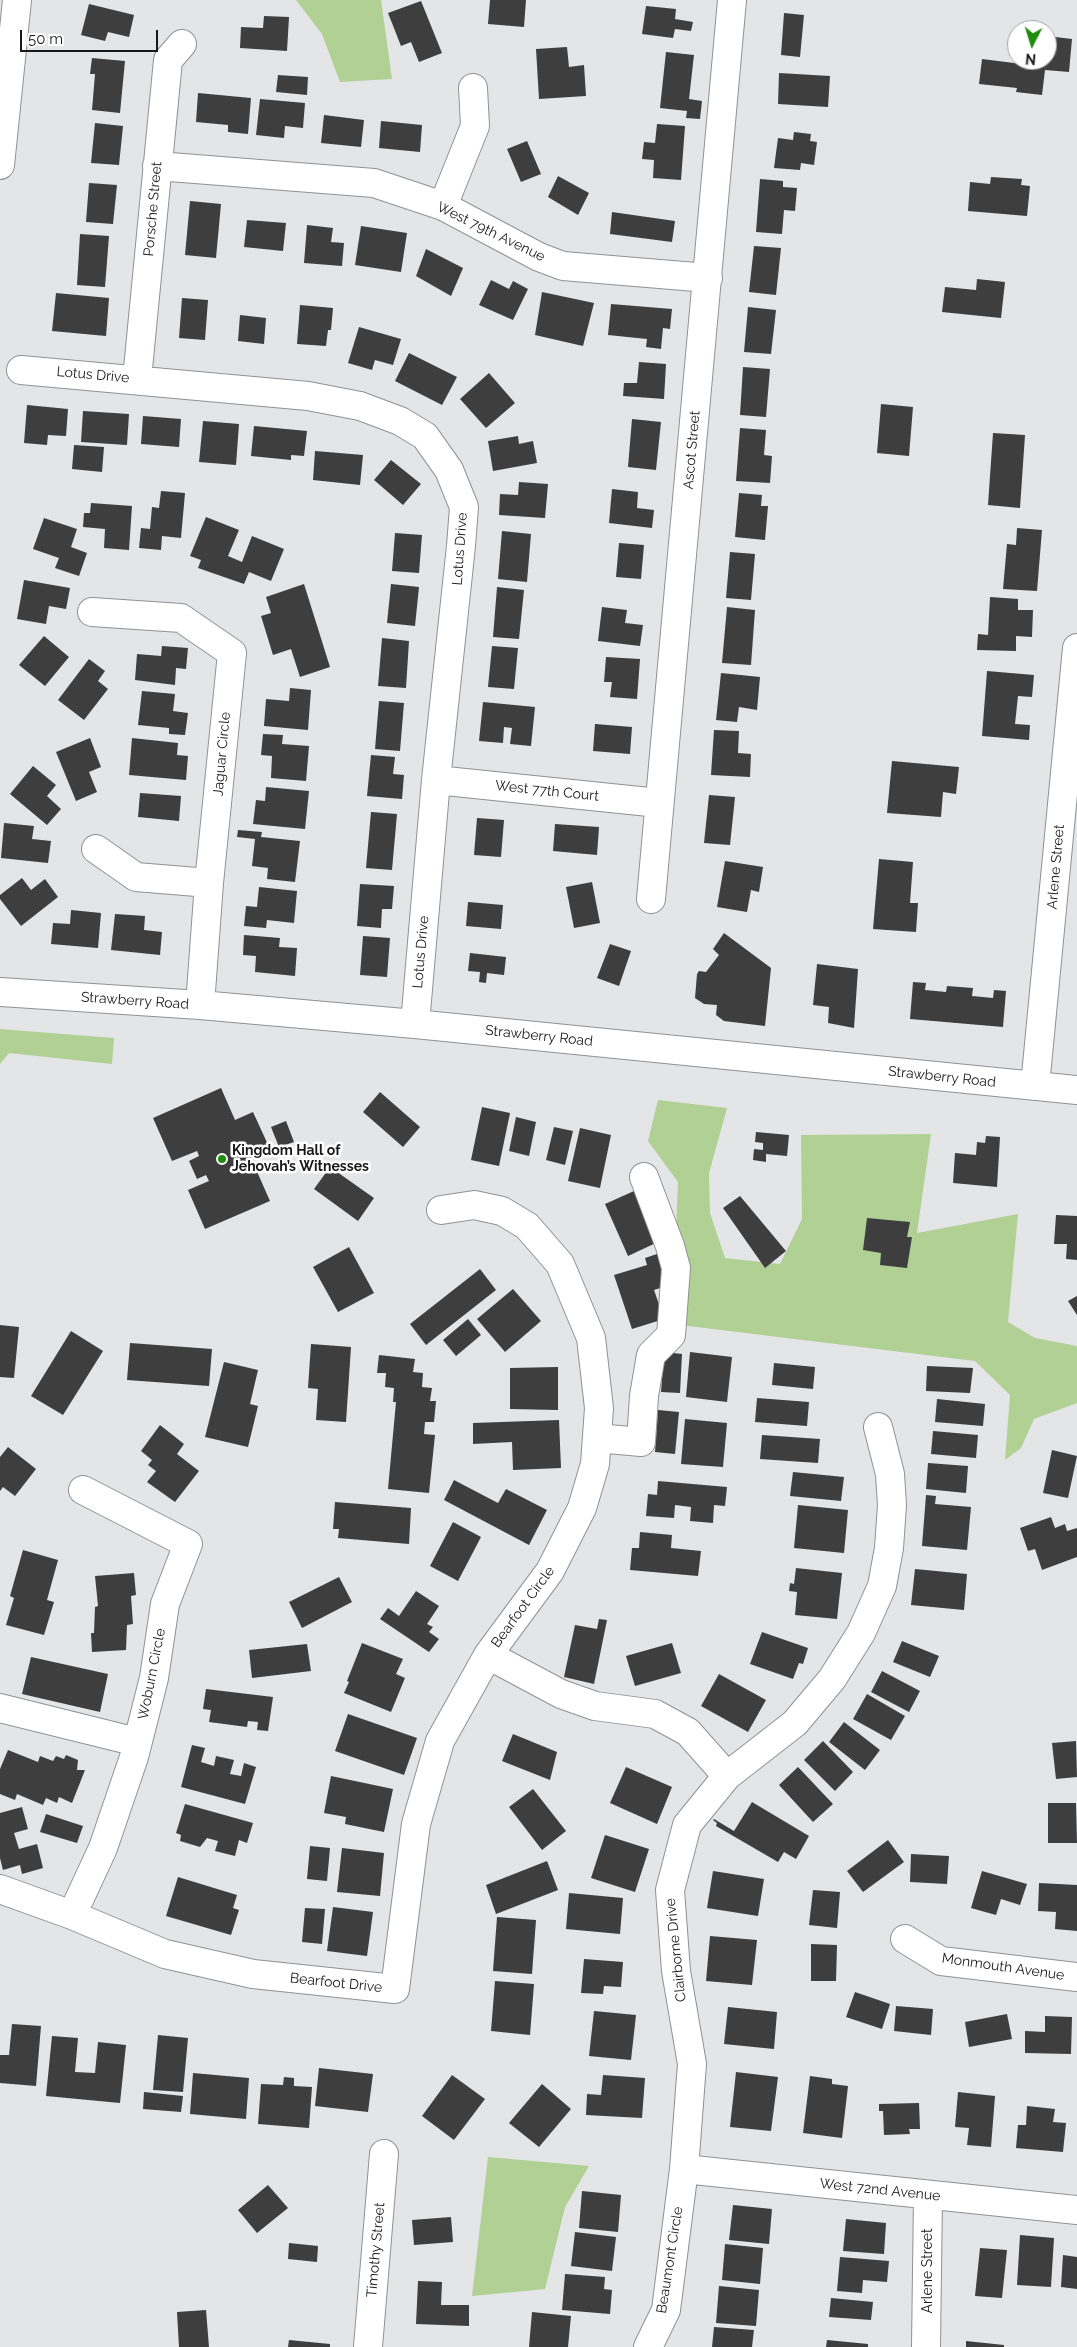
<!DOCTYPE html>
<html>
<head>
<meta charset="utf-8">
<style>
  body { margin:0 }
  #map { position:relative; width:1077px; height:2347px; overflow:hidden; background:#e4e5e6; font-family:Raleway,sans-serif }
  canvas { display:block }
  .north { position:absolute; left:1007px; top:20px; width:50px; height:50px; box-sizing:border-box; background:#fff; border:1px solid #a3a3a3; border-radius:50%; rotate:185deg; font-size:14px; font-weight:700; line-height:20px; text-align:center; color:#191919 }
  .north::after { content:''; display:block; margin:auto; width:18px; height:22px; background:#1e8c0d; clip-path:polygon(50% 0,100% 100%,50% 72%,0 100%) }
  .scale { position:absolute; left:20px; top:30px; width:138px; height:22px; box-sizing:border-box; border:2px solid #191919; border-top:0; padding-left:6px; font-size:15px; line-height:18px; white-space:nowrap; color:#191919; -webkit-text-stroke:4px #fff; paint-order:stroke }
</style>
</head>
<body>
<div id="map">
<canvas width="1077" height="2347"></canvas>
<div class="north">N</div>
<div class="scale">50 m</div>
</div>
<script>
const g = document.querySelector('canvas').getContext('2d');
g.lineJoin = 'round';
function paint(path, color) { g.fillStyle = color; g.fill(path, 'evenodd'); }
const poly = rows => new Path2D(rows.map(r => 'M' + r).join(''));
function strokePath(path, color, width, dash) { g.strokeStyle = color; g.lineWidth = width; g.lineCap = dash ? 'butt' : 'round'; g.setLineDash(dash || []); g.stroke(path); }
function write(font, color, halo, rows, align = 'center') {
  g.font = font + ' Raleway,sans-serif'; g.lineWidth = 5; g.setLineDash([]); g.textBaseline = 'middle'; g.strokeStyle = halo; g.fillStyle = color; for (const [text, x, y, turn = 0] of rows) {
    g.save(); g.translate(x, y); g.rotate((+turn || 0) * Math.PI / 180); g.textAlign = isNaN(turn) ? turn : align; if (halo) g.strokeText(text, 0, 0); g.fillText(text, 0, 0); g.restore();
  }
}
paint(poly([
  [296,0,381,0,392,79,340,82,322,34],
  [0,1029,114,1038,112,1064,9,1053,0,1064],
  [658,1100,727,1108,709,1173,710,1213,725,1258,780,1264,802,1219,801,1135,931,1134,917,1233,1018,1214,1008,1322,1035,1338,1077,1346,1077,1403,1034,1419,1021,1448,1005,1460,1010,1395,975,1361,672,1324,678,1182,648,1141],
  [488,2157,589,2166,565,2207,545,2289,472,2296]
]), '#b1d094');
paint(poly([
  [490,0,526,0,524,27,488,24],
  [421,1,442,53,419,62,411,42,401,46,388,13],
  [89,4,134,15,129,37,108,32,105,41,81,35],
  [646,6,676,9,675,19,693,22,691,31,675,29,673,38,642,34],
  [784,13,804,15,800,57,781,55],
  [264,16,289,17,287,51,240,48,241,27,263,28],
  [1047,36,1072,39,1069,72,1045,70,1042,95,1016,92,1017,88,979,84,982,59,1030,65,1030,60,1047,60],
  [567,47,569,67,584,65,586,96,539,99,536,49],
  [666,52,694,55,689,99,702,101,700,119,686,118,687,111,660,108],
  [92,58,125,61,120,113,92,110,95,74,90,74],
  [779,73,830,76,828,107,778,104],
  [278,75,308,77,307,95,276,92],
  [198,93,251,98,248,134,228,132,228,125,196,122],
  [260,99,305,103,303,128,285,126,284,138,256,135],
  [324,115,364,120,361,147,321,143],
  [381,121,422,125,420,152,379,148],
  [95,123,123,126,119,165,91,163],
  [657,124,685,126,681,180,653,178,654,160,642,159,644,142,655,143],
  [794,132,811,134,810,141,817,142,814,165,801,163,800,170,774,168,778,138,793,140],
  [527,141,541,174,521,182,507,149],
  [558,176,589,193,578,215,548,197],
  [991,177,1022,179,1021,185,1030,186,1027,216,968,211,970,182,990,184],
  [760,179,783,181,783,187,797,188,795,211,784,210,782,234,756,232],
  [89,183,117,185,113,224,86,222],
  [190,201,221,204,216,258,185,255],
  [612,212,675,221,672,242,610,234],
  [247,220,286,223,283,251,244,247],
  [307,225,333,228,331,242,344,243,342,266,304,263],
  [361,226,407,233,401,272,355,265],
  [80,234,109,236,105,287,77,285],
  [754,246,781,248,776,295,749,292],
  [426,249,463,268,451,296,416,276],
  [977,279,1005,282,1001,318,942,312,945,287,976,290],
  [491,280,509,289,513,281,528,289,513,320,479,305],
  [542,292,594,303,583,346,535,335],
  [56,293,109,298,106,336,52,331],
  [182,298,208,300,205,340,179,338],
  [611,304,672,309,670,329,663,328,661,349,646,347,647,339,608,335],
  [300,305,333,308,331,330,328,330,326,346,297,344],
  [748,307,776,310,771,354,744,352],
  [240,315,266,318,264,344,238,341],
  [359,327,401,339,393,365,375,360,372,370,348,363],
  [409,353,457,377,442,405,395,381],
  [639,362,666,364,664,399,623,396,624,383,637,383],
  [743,367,770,369,766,417,740,415],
  [489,373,515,403,486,428,460,399],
  [881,404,913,407,909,456,877,453],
  [27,405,68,409,66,436,48,435,47,445,24,443],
  [83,411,129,414,127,445,81,442],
  [143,416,181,419,179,447,141,444],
  [632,419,661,422,656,470,628,467],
  [203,421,239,424,236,465,199,462],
  [254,426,307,431,304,456,291,455,291,460,251,456],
  [740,428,766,430,764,455,772,456,770,483,736,481],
  [993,433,1025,435,1020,508,988,505],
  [518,436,519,444,533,441,537,463,493,471,488,441],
  [74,445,104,447,102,472,72,469],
  [315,451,363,455,360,485,313,480],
  [391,460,421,484,403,505,374,480],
  [519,482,548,484,545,518,499,515,500,494,518,495],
  [612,489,638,492,637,508,654,510,652,528,609,523],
  [161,491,185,493,181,538,162,536,161,550,139,548,141,528,150,529,152,507,159,508],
  [739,493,762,495,761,506,768,506,765,540,735,537],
  [91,503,132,506,129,550,104,548,105,529,83,527,84,513,90,513],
  [206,517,239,530,228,556,242,562,252,536,284,549,271,581,249,572,244,584,198,568,201,560,190,556],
  [44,518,77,529,71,547,87,553,79,576,55,568,59,558,33,549],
  [1017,528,1042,530,1037,591,1003,589,1007,544,1016,545],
  [502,531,531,534,527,582,498,579],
  [395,533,422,535,419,573,392,571],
  [619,543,644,545,641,579,616,577],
  [730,552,755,554,751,600,726,598],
  [24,580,70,588,66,609,49,606,46,624,17,619],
  [304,584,330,667,300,677,291,649,273,655,261,616,271,613,266,597],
  [391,584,419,587,415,626,387,623],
  [497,587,524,590,519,639,493,637],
  [990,597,1018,599,1018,610,1033,610,1032,637,1016,636,1016,651,977,650,978,634,988,635],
  [602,607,627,610,625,623,643,625,640,646,598,641],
  [727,607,755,610,751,665,722,663],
  [44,636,69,657,45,686,19,665],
  [382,638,409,641,406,688,378,686],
  [162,646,188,648,186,669,176,668,175,685,135,680,137,654,161,656],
  [492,646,518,648,514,689,488,687],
  [606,657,640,659,637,699,610,697,612,682,604,682],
  [89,659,105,671,98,681,108,689,84,720,58,700],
  [987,671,1034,675,1032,697,1018,696,1015,724,1030,725,1029,740,982,736],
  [721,673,760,677,757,710,739,707,737,722,716,720],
  [290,688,311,690,308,730,264,726,266,699,289,701],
  [142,691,175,694,173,711,188,713,185,735,169,734,169,728,138,725],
  [379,701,404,703,400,751,375,749],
  [483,702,535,707,531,746,510,744,512,728,504,727,503,743,479,741],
  [595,724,632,727,630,754,593,751],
  [714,730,739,731,738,753,751,754,750,777,711,775],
  [263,734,283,735,282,744,309,746,306,781,271,778,272,756,261,755],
  [90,738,101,767,89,772,97,792,76,801,56,752],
  [132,738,178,743,177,755,188,756,186,780,129,775],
  [371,755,395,757,393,774,404,775,402,799,367,796],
  [892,761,959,767,956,794,943,792,941,817,887,813],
  [33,766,56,785,47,796,61,809,47,825,10,794],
  [266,787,309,791,305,829,253,824,256,800,265,801],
  [140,793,181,796,179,821,138,817],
  [709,795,735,797,730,845,704,843],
  [371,812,397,814,392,870,366,868],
  [477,818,504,820,501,857,474,855],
  [4,823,34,826,32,839,51,841,48,863,1,858],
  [555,824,599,827,597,855,553,851],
  [238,830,262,832,261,837,300,841,295,882,267,879,268,868,252,866,255,839,237,837],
  [879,859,913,862,910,903,918,903,916,932,873,929],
  [725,861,763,867,759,892,751,890,747,912,717,907],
  [22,878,31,890,45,879,58,897,21,926,0,899,0,895],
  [592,882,600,923,574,928,566,887],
  [360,884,394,886,392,909,382,909,381,928,357,926],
  [259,887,297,891,294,923,267,920,266,928,244,926,246,906,257,907],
  [468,902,503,905,501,929,466,926],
  [71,910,101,913,98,948,51,944,53,923,70,924],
  [115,914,145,916,144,930,162,932,160,955,111,950],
  [724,933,771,968,765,1026,724,1021,716,1015,717,1005,704,1004,695,998,697,974,699,971,706,972,719,955,713,949],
  [244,935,280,938,279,947,297,948,295,976,255,972,256,956,243,955],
  [363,936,390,938,387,977,360,975],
  [610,944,631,951,619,986,597,978],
  [470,953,506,957,504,975,487,973,486,983,479,982,480,972,468,971],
  [817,964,858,969,854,1028,828,1023,829,1007,813,1005],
  [913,982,926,983,925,990,946,992,947,986,973,988,972,996,993,998,994,990,1006,991,1003,1027,910,1019],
  [221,1088,235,1120,253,1112,270,1149,251,1158,270,1201,205,1229,188,1190,209,1181,206,1175,197,1179,189,1161,199,1156,197,1151,172,1161,153,1118],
  [380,1092,420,1127,403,1147,363,1112],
  [482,1107,510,1113,499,1166,471,1160],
  [516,1117,536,1122,529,1156,509,1151],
  [286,1121,294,1142,279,1147,271,1127],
  [554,1127,573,1131,565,1165,546,1160],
  [580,1128,611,1135,600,1188,568,1181],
  [756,1132,789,1135,787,1156,766,1154,766,1162,753,1160,754,1149,763,1150,763,1143,755,1142],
  [986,1136,1000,1137,997,1187,953,1183,955,1153,976,1155,977,1142,985,1143],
  [330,1167,374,1198,358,1221,314,1189],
  [634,1191,658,1242,628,1256,605,1204],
  [740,1196,786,1251,765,1268,723,1208],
  [1056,1215,1077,1216,1077,1260,1066,1259,1067,1244,1054,1244],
  [867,1218,910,1222,907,1237,912,1237,907,1268,880,1265,881,1253,863,1250],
  [349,1247,374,1293,338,1312,313,1267],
  [663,1252,673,1284,654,1290,664,1319,632,1329,614,1275,647,1265,645,1258],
  [480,1269,496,1290,426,1345,410,1324],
  [513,1289,541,1321,505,1352,477,1319],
  [1077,1296,1077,1315,1068,1301],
  [468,1319,481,1335,456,1356,443,1340],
  [0,1325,19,1327,14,1378,0,1377],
  [71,1331,103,1351,63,1415,31,1396],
  [130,1343,212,1349,209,1386,127,1380],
  [311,1344,351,1347,346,1422,316,1420,318,1389,308,1388],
  [664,1352,682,1354,680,1393,661,1392],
  [690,1352,732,1357,727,1402,686,1397],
  [379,1355,415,1359,413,1372,423,1373,422,1387,432,1388,430,1401,436,1401,434,1422,425,1422,424,1434,435,1435,429,1493,388,1489,396,1402,393,1402,394,1388,385,1387,386,1373,377,1373],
  [224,1362,258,1370,250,1404,258,1406,248,1447,205,1437],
  [774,1363,815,1367,813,1389,772,1385],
  [927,1366,973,1368,970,1393,926,1391],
  [558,1367,558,1410,510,1409,510,1368],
  [757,1398,809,1402,807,1426,755,1422],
  [937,1399,985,1404,983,1426,935,1422],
  [658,1410,679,1412,675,1454,655,1452],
  [685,1419,727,1423,723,1467,681,1464],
  [559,1420,561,1468,513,1470,512,1442,473,1444,473,1423],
  [160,1425,184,1444,177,1454,199,1471,175,1502,147,1482,156,1471,148,1465,152,1460,141,1451],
  [933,1431,978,1435,976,1458,931,1454],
  [762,1435,820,1439,818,1463,760,1459],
  [8,1447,36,1469,15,1496,3,1487,0,1491,0,1457],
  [1052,1450,1077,1456,1068,1498,1043,1493],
  [928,1463,968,1466,966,1493,926,1489],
  [793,1472,844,1477,841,1501,790,1496],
  [454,1480,498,1503,506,1489,547,1510,529,1545,444,1500],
  [658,1481,727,1487,725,1506,714,1505,713,1523,690,1521,691,1507,675,1505,674,1518,646,1516,648,1494,657,1495],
  [926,1495,936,1496,935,1504,971,1507,967,1550,922,1546],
  [335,1502,411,1508,409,1544,338,1538,339,1529,333,1529],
  [798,1505,848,1510,844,1553,794,1548],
  [1051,1517,1055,1528,1065,1524,1067,1531,1077,1528,1077,1557,1042,1570,1035,1549,1028,1551,1020,1528],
  [453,1522,481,1537,458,1581,430,1566],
  [640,1532,672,1535,671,1548,701,1551,698,1576,630,1570,632,1548,639,1548],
  [23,1550,58,1560,47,1600,54,1602,44,1635,6,1625,14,1598,10,1596],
  [796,1568,842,1573,837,1619,795,1615,797,1592,789,1591,790,1583,794,1584],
  [915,1569,967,1574,964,1610,911,1605],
  [134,1573,136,1595,131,1596,133,1624,127,1625,126,1650,92,1652,91,1633,94,1633,95,1607,98,1606,95,1576],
  [339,1577,352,1602,302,1628,289,1602],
  [416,1591,439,1606,427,1624,433,1627,429,1632,439,1639,429,1652,380,1619,388,1608,399,1616],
  [599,1619,607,1620,594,1684,564,1677,575,1625,597,1629],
  [762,1632,808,1648,803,1664,799,1663,793,1679,750,1664],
  [902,1641,939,1656,930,1677,893,1662],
  [362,1643,403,1659,396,1674,405,1678,391,1712,344,1693,349,1682,347,1681],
  [672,1643,681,1673,635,1686,626,1656],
  [307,1644,311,1671,252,1678,249,1650],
  [31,1657,108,1674,100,1712,22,1694],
  [882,1671,920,1691,909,1712,871,1692],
  [719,1674,766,1700,748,1732,701,1706],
  [206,1689,273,1697,268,1731,257,1730,258,1722,248,1721,247,1727,209,1722,211,1710,203,1709],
  [867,1694,905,1716,891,1740,853,1719],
  [348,1714,417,1738,404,1775,335,1751],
  [844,1722,880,1750,865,1770,829,1742],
  [513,1734,557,1752,550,1780,502,1761],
  [823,1741,853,1772,835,1791,804,1760],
  [1076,1741,1077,1777,1056,1779,1052,1743],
  [192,1745,205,1748,201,1762,214,1766,216,1756,234,1760,230,1774,241,1776,244,1763,256,1767,245,1804,181,1787],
  [8,1750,38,1762,40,1756,53,1761,56,1756,64,1759,66,1755,78,1760,77,1770,85,1770,72,1803,59,1797,57,1803,46,1798,43,1805,17,1794,15,1800,0,1794,0,1769],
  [626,1767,672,1787,657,1824,610,1803],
  [798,1767,833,1804,813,1822,779,1785],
  [331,1776,393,1789,384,1832,345,1824,346,1817,324,1813],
  [533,1789,566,1831,542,1850,509,1807],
  [752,1802,809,1836,796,1859,784,1852,778,1862,716,1826,717,1823,713,1820,714,1819,734,1831],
  [1048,1803,1076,1803,1077,1843,1048,1843],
  [185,1804,253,1823,247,1843,239,1840,235,1856,215,1851,218,1841,207,1838,200,1847,180,1841,181,1835,176,1833],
  [22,1807,28,1829,14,1833,19,1849,37,1844,43,1868,22,1874,20,1865,3,1870,0,1858,0,1813],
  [46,1814,83,1826,77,1843,40,1832],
  [605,1835,649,1849,635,1892,591,1878],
  [888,1840,904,1862,863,1892,847,1871],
  [310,1846,330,1848,327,1881,307,1879],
  [342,1848,384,1853,380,1896,337,1892],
  [911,1854,949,1856,947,1884,910,1882],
  [547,1861,558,1890,496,1914,486,1885],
  [713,1871,764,1879,758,1916,707,1908],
  [982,1871,1027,1884,1020,1905,1001,1899,996,1915,971,1908],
  [178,1877,237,1895,233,1908,239,1910,231,1935,166,1916],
  [1039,1883,1077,1885,1077,1931,1055,1929,1056,1912,1038,1911],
  [813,1890,840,1892,837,1928,809,1925],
  [569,1893,623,1898,620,1934,566,1929],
  [333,1907,373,1912,367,1956,327,1951],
  [305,1908,325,1909,322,1944,302,1942],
  [497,1917,536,1920,532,1974,493,1971],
  [710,1936,757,1940,752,1985,706,1981],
  [811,1944,837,1945,836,1981,811,1981],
  [584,1959,623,1962,621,1987,604,1986,603,1994,581,1993],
  [495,1981,534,1984,530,2035,491,2031],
  [855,1992,890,2004,882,2029,846,2017],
  [896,2006,933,2009,931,2035,894,2031],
  [728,2007,777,2012,774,2049,724,2044],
  [594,2011,636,2015,631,2060,589,2056],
  [1007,2014,1012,2039,969,2047,965,2022],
  [1045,2016,1072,2017,1071,2054,1025,2053,1025,2031,1045,2032],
  [12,2024,41,2026,36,2086,0,2083,0,2055,9,2055],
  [158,2035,188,2038,183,2092,153,2090],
  [52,2036,78,2038,75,2072,95,2073,98,2042,126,2045,120,2103,46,2096],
  [319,2068,373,2074,368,2112,315,2106],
  [736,2072,778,2077,771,2131,730,2127],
  [193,2073,249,2078,246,2119,190,2114],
  [452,2075,485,2099,454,2140,422,2116],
  [603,2075,645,2078,642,2118,586,2115,587,2094,601,2095],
  [810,2076,832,2079,832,2084,848,2086,842,2138,803,2133],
  [284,2077,294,2078,294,2086,312,2087,309,2128,258,2124,261,2084,283,2085],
  [542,2084,571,2109,539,2147,509,2123],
  [144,2092,183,2096,181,2112,143,2109],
  [958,2092,995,2096,991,2147,967,2145,969,2128,955,2127],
  [919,2103,920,2129,909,2129,910,2134,884,2135,883,2111,879,2111,879,2104],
  [1027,2106,1055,2109,1053,2122,1066,2123,1063,2152,1016,2148,1018,2125,1026,2125],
  [268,2185,288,2208,257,2233,238,2210],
  [582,2191,621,2195,618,2232,579,2228],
  [733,2205,772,2209,769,2244,729,2240],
  [451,2217,453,2242,414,2245,412,2220],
  [846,2219,886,2223,884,2254,843,2251],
  [575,2232,616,2237,612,2271,571,2266],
  [1020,2235,1054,2238,1051,2287,1017,2285],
  [289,2243,318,2246,317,2262,288,2259],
  [725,2244,763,2248,760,2284,722,2280],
  [980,2248,1007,2250,1002,2298,975,2296],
  [1063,2255,1077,2257,1077,2289,1061,2287],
  [840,2257,889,2261,887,2282,863,2280,862,2293,837,2291],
  [565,2274,605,2277,604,2289,612,2290,610,2314,562,2310],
  [418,2281,442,2282,441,2305,469,2305,469,2326,416,2324],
  [719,2286,759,2290,756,2326,716,2323],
  [831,2298,873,2302,871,2320,829,2317],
  [206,2310,209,2347,179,2347,177,2312],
  [532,2312,571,2316,568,2347,529,2347],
  [714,2327,754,2330,752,2347,712,2347],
  [289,2340,330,2344,330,2347,288,2347],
  [827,2340,868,2344,868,2347,826,2347],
  [966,2341,1004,2345,1004,2347,966,2347]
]), '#3e3e3f');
const minor = poly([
  [0,165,17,0],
  [157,166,374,183,443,206,539,257,563,266,708,278],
  [443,206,475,126,473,88],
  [21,370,308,396,360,406,400,421,425,436,449,470,464,507,461,546,436,780,415,1024],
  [137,379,168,60,182,44],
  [92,612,181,618,232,653,209,883,200,1005],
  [436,780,659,803],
  [96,849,136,877,209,883],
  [651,899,732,0],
  [0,992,200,1005,415,1024,1077,1090],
  [1035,1086,1077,648],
  [597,1438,641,1442,644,1396,651,1355,671,1335,676,1268,670,1246,644,1177],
  [488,1655,561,1694,595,1706,655,1714,688,1732,727,1776],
  [0,1708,137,1742],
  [0,1889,72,1915,165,1954,253,1974,395,1989,416,1824,440,1741,488,1655,550,1571,582,1508,595,1464,599,1408,591,1338,560,1264,527,1226,502,1211,474,1205,441,1210],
  [72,1915,103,1848,134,1757,154,1678,165,1604,188,1544,83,1490],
  [905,1939,941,1961,1077,1977],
  [684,2169,1077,2210],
  [368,2347,384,2154],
  [648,2347,666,2310,684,2169,692,2064,676,1971,670,1890,687,1825,727,1776,795,1723,832,1679,861,1633,882,1586,889,1548,892,1505,890,1474,878,1427],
  [926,2347,928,2196]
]);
strokePath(minor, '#909192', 30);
strokePath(minor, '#fff', 28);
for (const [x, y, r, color] of [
  [222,1159,5,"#1e8c0d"]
]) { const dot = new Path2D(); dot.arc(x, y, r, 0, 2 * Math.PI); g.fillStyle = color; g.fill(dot); strokePath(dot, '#fff', 2); }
write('14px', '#191919', '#fff', [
  ["Porsche Street",153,209,-85],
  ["West 79th Avenue",491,232,26],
  ["Lotus Drive",93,375,5],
  ["Ascot Street",692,450,-85],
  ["Lotus Drive",460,549,-86],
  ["Jaguar Circle",222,754,-85],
  ["West 77th Court",547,791,6],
  ["Arlene Street",1056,867,-85],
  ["Lotus Drive",421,952,-85],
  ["Strawberry Road",135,1001,4],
  ["Strawberry Road",539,1036,6],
  ["Strawberry Road",942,1077,6],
  ["Bearfoot Circle",523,1607,-54],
  ["Woburn Circle",152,1674,-79],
  ["Clairborne Drive",676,1950,-96],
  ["Monmouth Avenue",1003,1967,8],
  ["Bearfoot Drive",336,1983,6],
  ["West 72nd Avenue",880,2190,6],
  ["Timothy Street",376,2250,-85],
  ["Beaumont Circle",670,2260,-81],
  ["Arlene Street",928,2271,-90]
]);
write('bold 14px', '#191919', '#fff', [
  ["Kingdom Hall of",232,1151],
  ["Jehovah’s Witnesses",232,1167]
], 'left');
</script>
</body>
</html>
